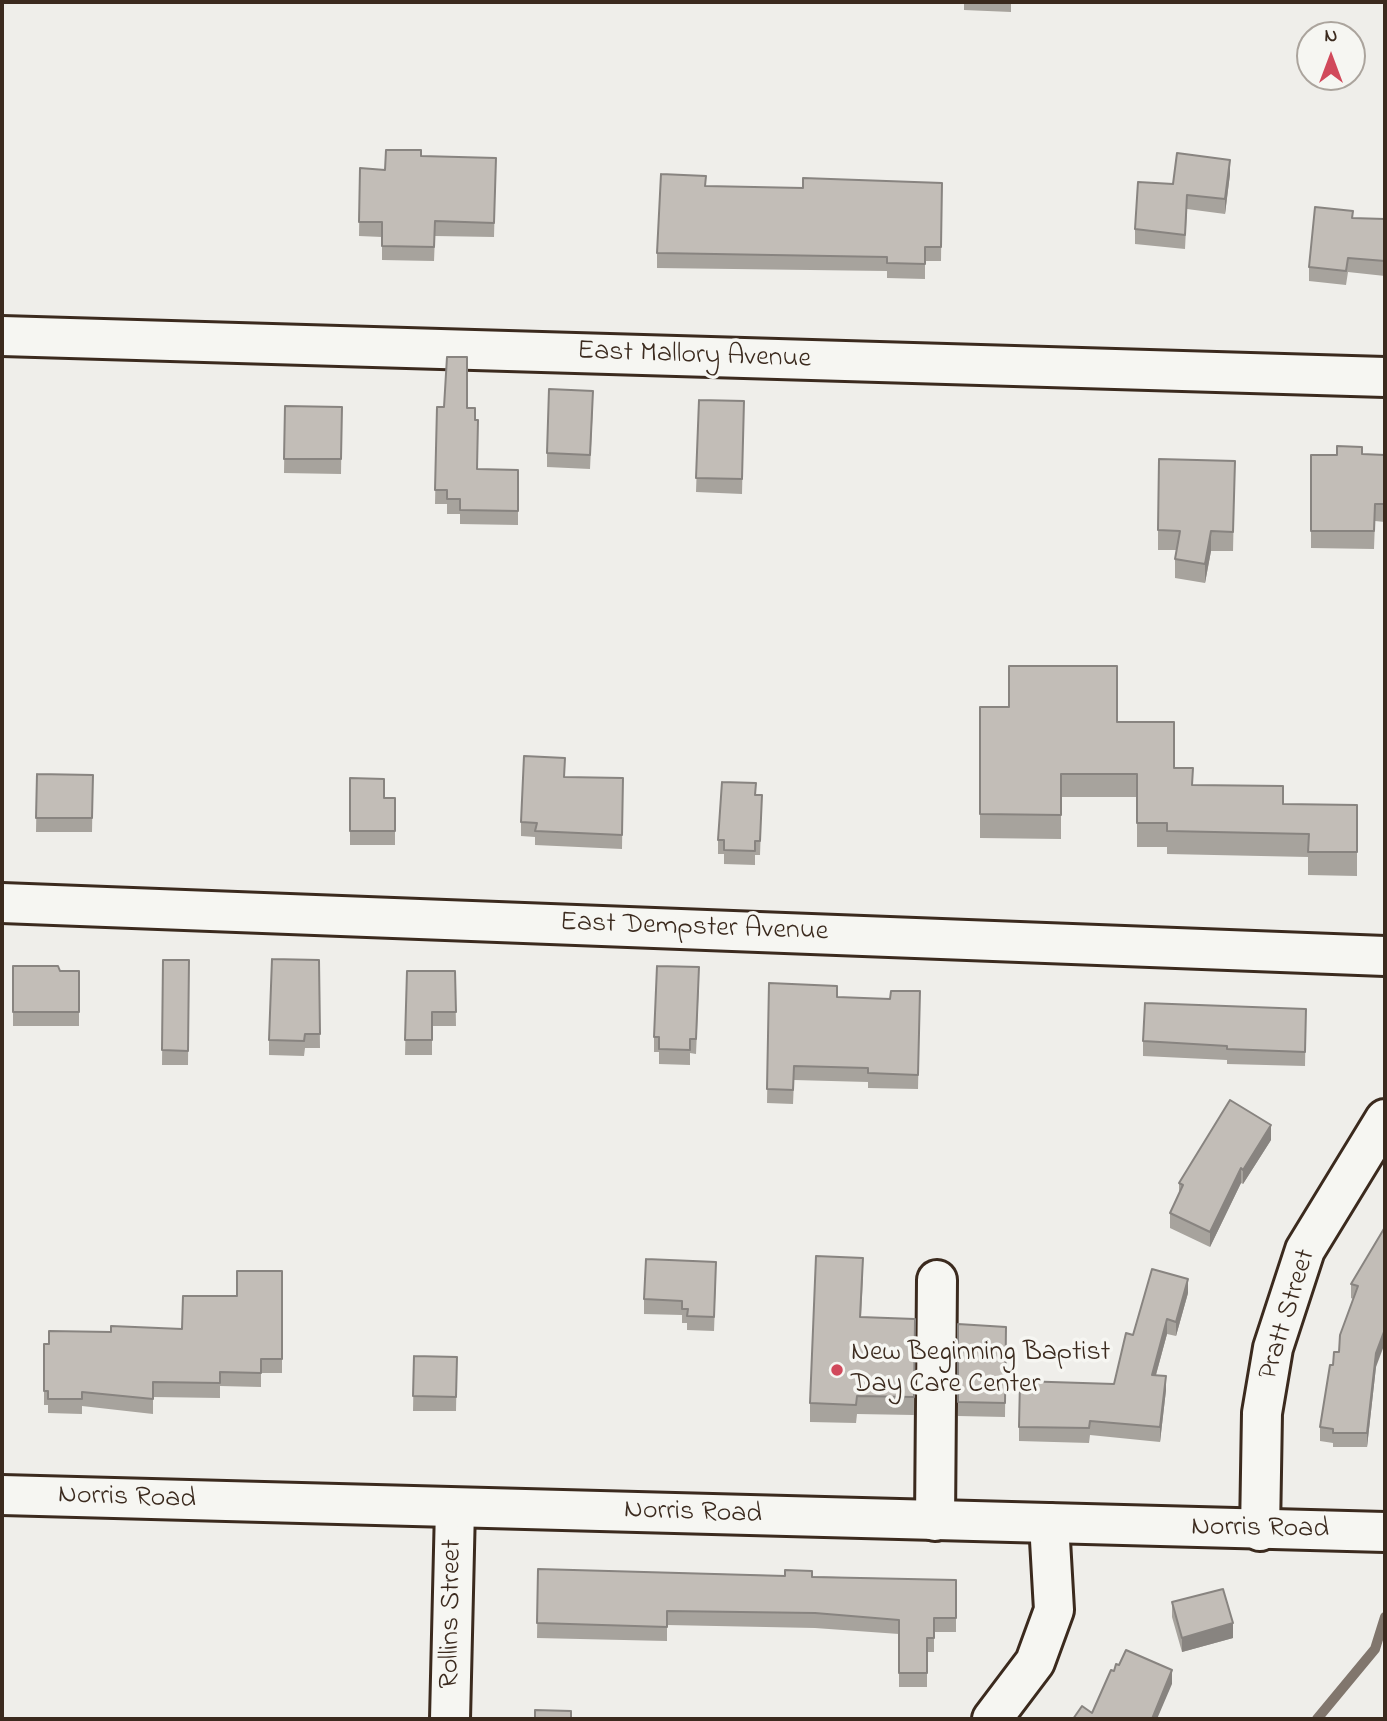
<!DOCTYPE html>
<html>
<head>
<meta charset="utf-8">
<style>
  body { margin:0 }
  #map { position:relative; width:1387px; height:1721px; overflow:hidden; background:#efeeea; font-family:"Indie Flower",sans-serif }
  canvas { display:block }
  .frame { position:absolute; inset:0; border:4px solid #3b2a1e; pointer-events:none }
  .north { position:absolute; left:1296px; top:21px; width:70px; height:70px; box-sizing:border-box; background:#f6f6f2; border:2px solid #aba49d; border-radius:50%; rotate:0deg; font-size:19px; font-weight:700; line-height:28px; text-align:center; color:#3b2a1e }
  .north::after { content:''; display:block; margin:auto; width:24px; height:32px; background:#d1495b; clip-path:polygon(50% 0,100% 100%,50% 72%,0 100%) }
</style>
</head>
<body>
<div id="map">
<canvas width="1387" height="1721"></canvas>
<div class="frame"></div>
<div class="north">N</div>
</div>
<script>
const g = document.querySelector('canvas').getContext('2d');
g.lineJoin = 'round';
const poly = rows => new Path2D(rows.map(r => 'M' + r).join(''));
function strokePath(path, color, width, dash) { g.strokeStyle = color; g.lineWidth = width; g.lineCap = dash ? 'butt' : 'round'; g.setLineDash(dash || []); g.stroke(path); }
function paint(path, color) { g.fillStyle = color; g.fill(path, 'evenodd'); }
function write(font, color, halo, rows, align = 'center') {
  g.font = font + ' "Indie Flower",sans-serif'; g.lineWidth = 7; g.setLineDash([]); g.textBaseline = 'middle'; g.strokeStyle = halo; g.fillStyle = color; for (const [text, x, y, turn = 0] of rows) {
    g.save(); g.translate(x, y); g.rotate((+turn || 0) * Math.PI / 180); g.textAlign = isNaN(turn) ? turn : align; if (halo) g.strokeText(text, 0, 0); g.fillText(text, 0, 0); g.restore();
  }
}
strokePath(poly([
  [1317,1719,1375,1649,1385,1617]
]), '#81766d', 10);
const minor = poly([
  [2,336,1385,377],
  [2,903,1385,956],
  [935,1521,937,1280],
  [1260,1531,1262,1413,1273,1348,1305,1250,1385,1119],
  [450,1719,455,1508],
  [992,1719,1035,1662,1054,1610,1049,1523]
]);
const major = poly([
  [2,1495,1385,1532]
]);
strokePath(minor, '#3b2a1e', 44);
strokePath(major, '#3b2a1e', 44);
strokePath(minor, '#f6f6f2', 38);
strokePath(major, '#f6f6f2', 38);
paint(poly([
  [537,2,580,2,580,3],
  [964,2,1011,2,1011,12,964,10],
  [1019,2,1143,2,1092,4],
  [421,156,496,158,494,237,435,236,434,261,382,260,382,237,359,236,360,168,385,170],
  [1230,174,1225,214,1187,209,1185,249,1135,244,1135,229,1173,184],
  [942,183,941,261,925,261,925,279,887,278,887,271,657,268,657,253,706,186,803,188],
  [1353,218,1385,219,1385,276,1348,272,1346,285,1309,281,1309,267],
  [699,400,744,401,742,494,696,492],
  [593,405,590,469,547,467,547,453],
  [285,406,342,407,341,474,284,473],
  [437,407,467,408,475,420,477,469,518,470,518,525,460,524,460,514,447,514,447,504,435,504],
  [1362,454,1385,455,1385,522,1375,521,1374,549,1311,548,1311,455],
  [1235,461,1233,551,1211,551,1205,583,1175,578,1175,559,1177,550,1158,550,1158,530],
  [980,707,1117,722,1174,768,1193,785,1283,804,1357,805,1357,876,1308,875,1308,857,1167,854,1167,847,1137,847,1137,797,1061,797,1061,839,980,838],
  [37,774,93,775,92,832,36,832],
  [565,777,623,778,622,849,535,845,535,837,521,836,521,822],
  [350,778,384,798,395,798,395,845,350,845],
  [756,795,762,795,760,855,755,855,755,865,724,864,724,854,718,854,718,840],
  [163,960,189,960,188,1065,162,1065],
  [319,960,320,1048,305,1048,304,1056,269,1055,269,1040],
  [13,966,60,971,79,971,79,1026,13,1026],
  [407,971,455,971,456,1026,432,1026,432,1055,405,1055],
  [699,982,696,1054,690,1053,690,1065,659,1064,659,1052,654,1052,654,1037],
  [769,983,837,997,890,999,920,991,918,1089,868,1088,868,1082,794,1080,793,1104,767,1103],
  [1306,1009,1305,1066,1227,1064,1227,1060,1143,1056,1143,1041],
  [1271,1140,1243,1184,1241,1183,1210,1247,1170,1228,1170,1213,1179,1193,1179,1183],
  [1385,1227,1376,1367,1367,1447,1333,1447,1333,1443,1320,1441,1320,1427,1333,1365,1339,1352,1353,1299,1351,1298,1351,1284],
  [282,1271,282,1373,261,1373,261,1387,220,1386,220,1398,153,1397,153,1414,82,1406,82,1414,48,1413,48,1405,44,1405,44,1344,111,1332,182,1329],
  [716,1276,714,1331,687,1330,687,1323,682,1323,682,1315,644,1314,644,1299],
  [863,1277,861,1317,915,1319,914,1415,857,1414,856,1423,810,1422,810,1403],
  [1188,1293,1176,1336,1167,1334,1156,1375,1166,1390,1160,1442,1090,1435,1089,1443,1019,1441,1019,1427,1114,1384,1133,1335],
  [958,1324,1006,1327,1005,1417,958,1416],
  [414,1356,457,1357,456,1411,413,1411],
  [538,1569,956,1580,956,1632,934,1632,934,1652,927,1652,927,1687,899,1687,899,1634,815,1628,667,1625,667,1641,537,1638],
  [1172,1602,1233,1638,1182,1652,1172,1617]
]), '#a7a39d');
paint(poly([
  [1230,160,1230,174,1225,214,1225,199],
  [1211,531,1211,551,1205,583,1205,564],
  [1271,1125,1271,1140,1243,1184,1243,1170],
  [1241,1168,1241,1183,1210,1247,1210,1232],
  [1188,1279,1188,1293,1176,1336,1176,1322],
  [1167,1319,1167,1334,1152,1389,1152,1375],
  [1385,1329,1385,1343,1376,1367,1367,1447,1367,1433,1376,1353],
  [1166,1376,1166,1390,1160,1442,1160,1427],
  [1233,1623,1233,1638,1182,1652,1182,1638],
  [1172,1670,1172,1684,1157,1719,1152,1719]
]), '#888480');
const building = poly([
  [386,150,421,150,421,156,496,158,494,223,435,221,434,247,382,246,382,222,359,222,360,168,385,170,386,150],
  [1177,153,1230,160,1225,199,1187,195,1185,235,1135,229,1138,182,1173,184,1177,153],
  [661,174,706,176,705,186,803,188,803,178,942,183,941,247,925,247,925,264,887,263,887,257,657,253,661,174],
  [1315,207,1353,211,1352,218,1385,219,1385,261,1348,258,1346,271,1309,267,1315,207],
  [447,357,467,357,467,408,475,408,475,420,478,420,477,469,518,470,518,511,460,510,460,499,447,499,447,490,435,490,437,407,444,407,447,357],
  [549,389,593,391,590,455,547,453,549,389],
  [699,400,744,401,742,479,696,478,699,400],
  [285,406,342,407,341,459,284,459,285,406],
  [1337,446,1362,447,1362,454,1385,455,1385,504,1375,504,1374,531,1311,531,1311,455,1337,455,1337,446],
  [1159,459,1235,461,1233,532,1211,531,1205,564,1175,559,1180,531,1158,530,1159,459],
  [1009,666,1117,666,1117,722,1174,722,1174,768,1193,768,1192,785,1283,786,1283,804,1357,805,1357,852,1308,852,1309,834,1167,831,1167,823,1137,823,1137,774,1061,774,1061,815,980,814,980,707,1009,707,1009,666],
  [524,756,565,758,564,777,623,778,622,835,535,831,537,823,521,822,524,756],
  [37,774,93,775,92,818,36,818,37,774],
  [350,778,384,779,384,798,395,798,395,831,350,831,350,778],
  [722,782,756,783,755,795,762,795,760,841,755,841,755,851,724,850,724,840,718,840,722,782],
  [272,959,319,960,320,1034,305,1034,304,1041,269,1040,272,959],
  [163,960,189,960,188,1051,162,1050,163,960],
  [13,966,58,966,60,971,79,971,79,1012,13,1012,13,966],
  [657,966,699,967,696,1039,690,1039,690,1050,659,1049,659,1037,654,1037,657,966],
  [407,971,455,971,456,1012,432,1012,432,1040,405,1040,407,971],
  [769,983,837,986,837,997,890,999,891,991,920,991,918,1075,868,1073,868,1068,794,1066,793,1090,767,1089,769,983],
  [1145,1003,1306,1009,1305,1052,1227,1049,1227,1046,1143,1041,1145,1003],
  [1230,1100,1271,1125,1243,1170,1241,1168,1210,1232,1170,1213,1183,1185,1179,1183,1230,1100],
  [1385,1227,1385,1329,1376,1353,1367,1433,1333,1433,1333,1429,1320,1427,1330,1365,1333,1365,1334,1352,1339,1352,1340,1335,1358,1286,1351,1284,1385,1227],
  [816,1256,863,1258,860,1317,915,1319,914,1397,857,1396,856,1405,810,1403,816,1256],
  [646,1259,716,1262,714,1317,687,1316,688,1309,682,1309,682,1301,644,1299,646,1259],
  [1152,1269,1188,1279,1176,1322,1167,1319,1152,1375,1166,1376,1160,1427,1090,1421,1089,1428,1019,1427,1020,1381,1114,1384,1126,1333,1133,1335,1152,1269],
  [237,1271,282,1271,282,1359,261,1359,261,1373,220,1372,220,1383,153,1382,153,1399,82,1392,82,1399,48,1399,48,1391,44,1391,44,1344,49,1344,49,1331,111,1332,111,1326,182,1329,183,1296,237,1296,237,1271],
  [958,1324,1006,1327,1005,1403,958,1402,958,1324],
  [414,1356,457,1357,456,1397,413,1396,414,1356],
  [538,1569,785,1576,785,1570,812,1571,812,1577,956,1580,956,1618,934,1618,934,1638,927,1638,927,1673,899,1673,899,1620,815,1613,667,1611,667,1627,537,1623,538,1569],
  [1223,1589,1233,1623,1182,1638,1172,1602,1223,1589],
  [1126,1650,1172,1670,1152,1719,1073,1719,1082,1706,1092,1713,1111,1670,1114,1671,1116,1664,1119,1665,1126,1650],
  [535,1710,571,1711,571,1719,535,1719,535,1710]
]);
paint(building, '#c2bdb7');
strokePath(building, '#888480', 2);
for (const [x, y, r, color] of [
  [837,1370,7,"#d1495b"]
]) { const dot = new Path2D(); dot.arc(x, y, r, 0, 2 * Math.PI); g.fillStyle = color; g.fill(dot); strokePath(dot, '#f6f6f2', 2.5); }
write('28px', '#3b2a1e', '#f6f6f2', [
  ["East Mallory Avenue",694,357,2],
  ["East Dempster Avenue",694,929,2],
  ["Pratt Street",1289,1315,-73],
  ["Norris Road",127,1499,2],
  ["Norris Road",693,1514,2],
  ["Norris Road",1260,1530,1],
  ["Rollins Street",453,1614,-89]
]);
write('28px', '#3b2a1e', '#f6f6f2', [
  ["New Beginning Baptist",851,1354],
  ["Day Care Center",851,1386]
], 'left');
</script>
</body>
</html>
